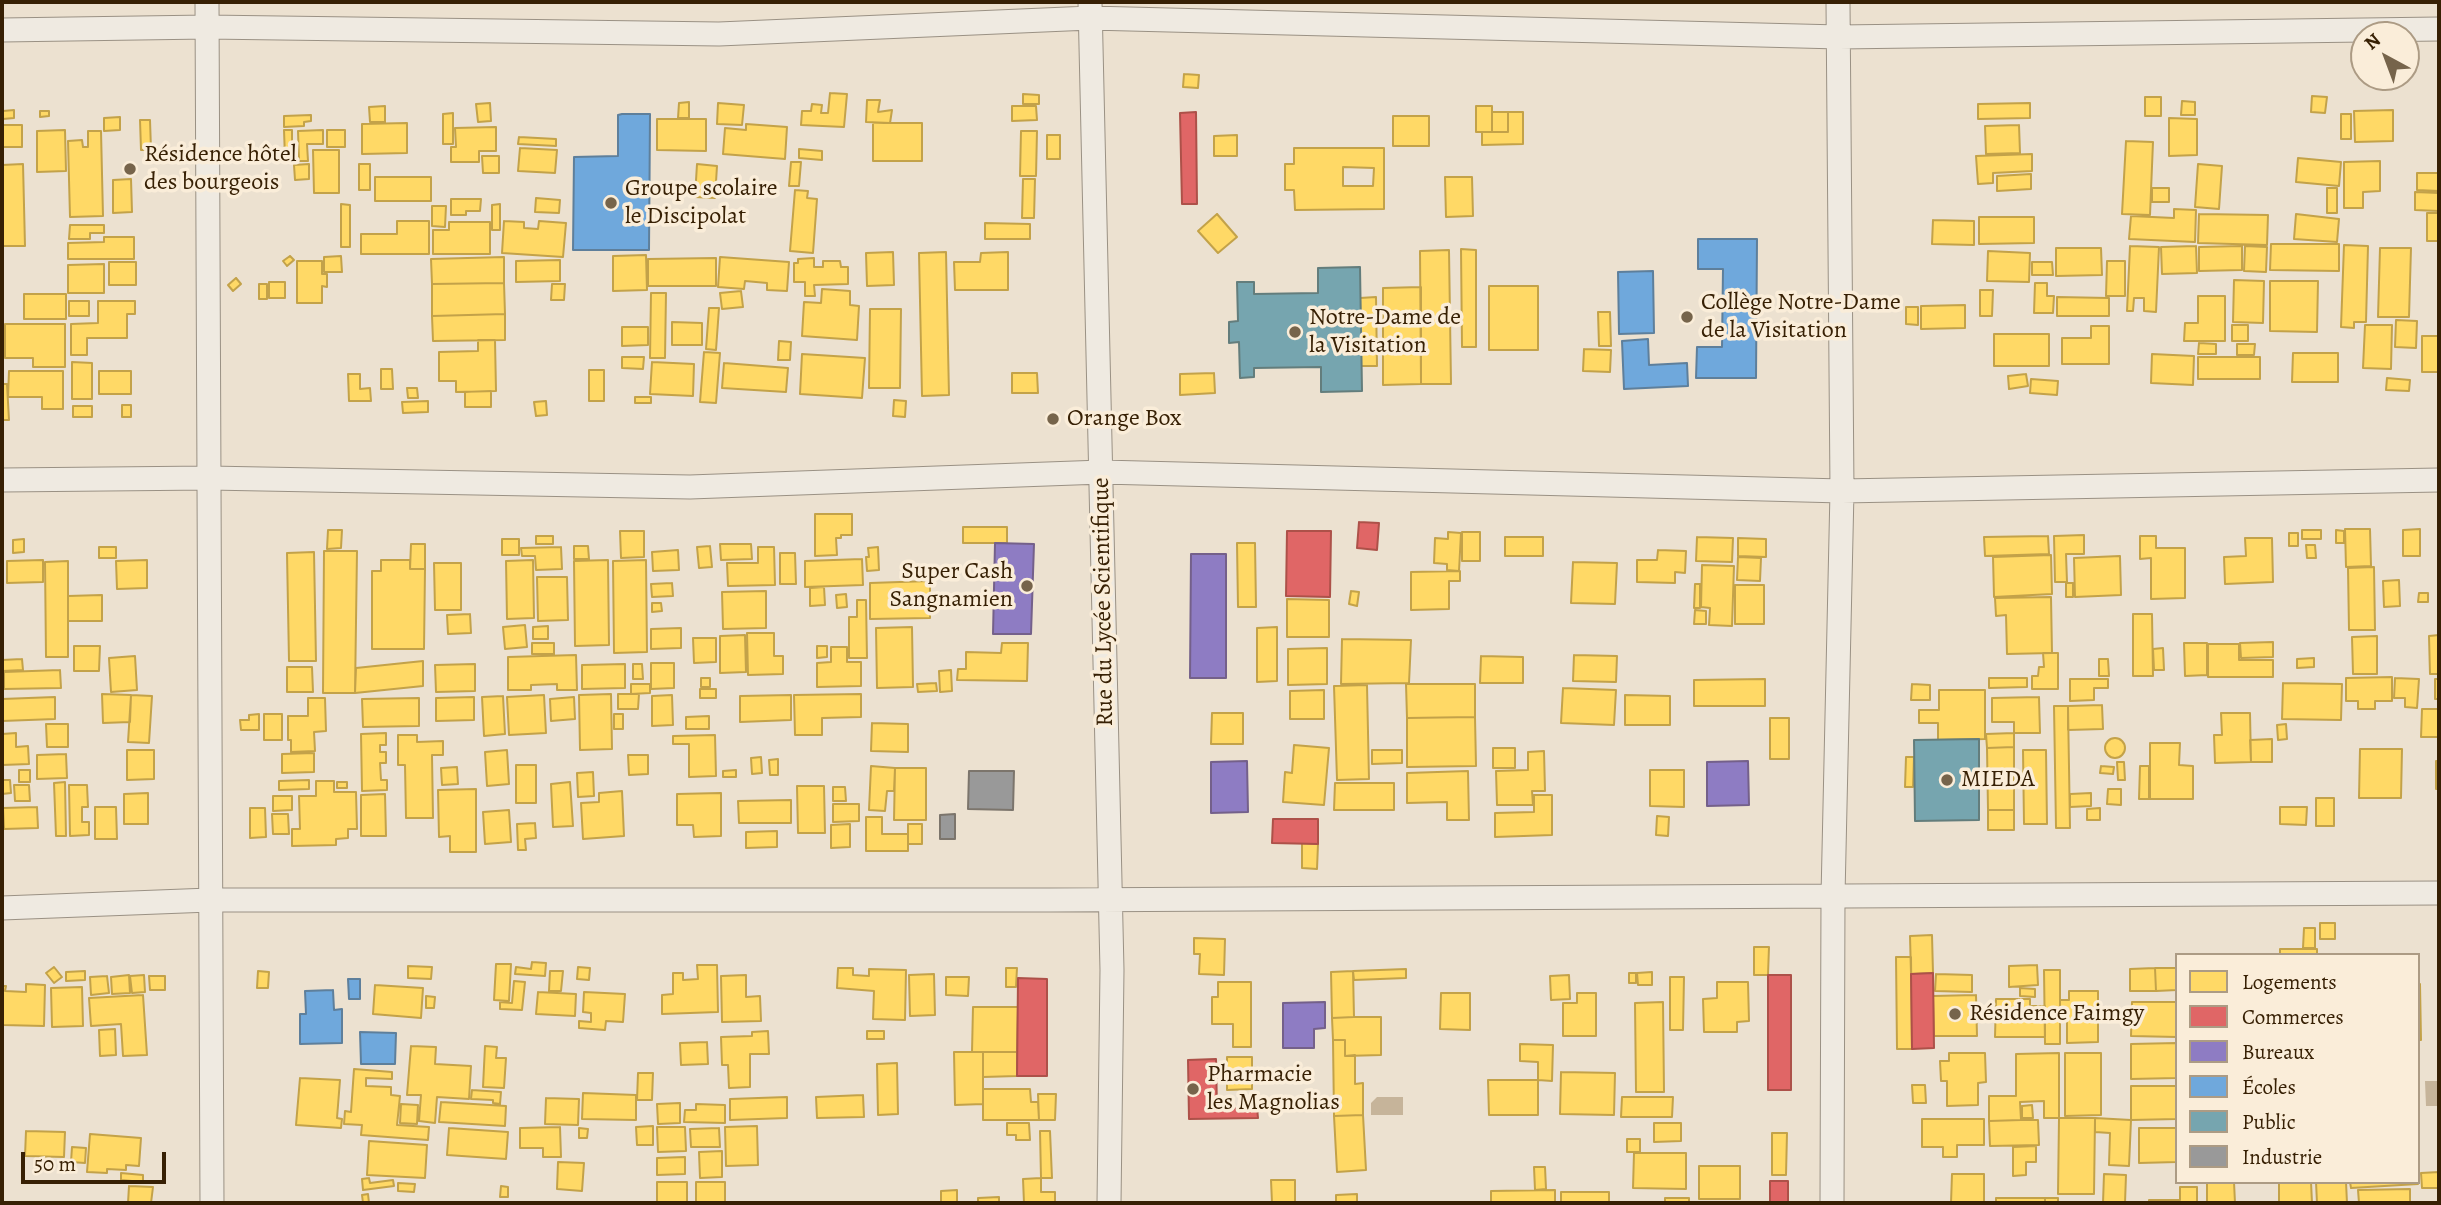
<!DOCTYPE html>
<html>
<head>
<meta charset="utf-8">
<style>
  body { margin:0 }
  #map { position:relative; width:2441px; height:1205px; overflow:hidden; background:#ece1d0; font-family:Alegreya,serif }
  canvas { display:block }
  .frame { position:absolute; inset:0; border:4px solid #372004; pointer-events:none }
  .legend { position:absolute; left:2175px; top:953px; width:245px; height:231px; box-sizing:border-box; background:#faedd9; border:2px solid #ac9b84; margin:0; padding:9px 12px; list-style:none; font-size:21px; color:#372004 }
  .legend li { display:flex; align-items:center; gap:14px; height:35px }
  .legend b { width:35px; border:2px solid #ac9b84 }
  .north { position:absolute; left:2350px; top:21px; width:70px; height:70px; box-sizing:border-box; background:#faedd9; border:2px solid #ac9b84; border-radius:50%; rotate:319deg; font-size:19px; font-weight:700; line-height:28px; text-align:center; color:#372004 }
  .north::after { content:''; display:block; margin:auto; width:24px; height:32px; background:#76644b; clip-path:polygon(50% 0,100% 100%,50% 72%,0 100%) }
  .scale { position:absolute; left:21px; top:1152px; width:145px; height:32px; box-sizing:border-box; border:4px solid #372004; border-top:0; padding-left:9px; font-size:21px; line-height:24px; white-space:nowrap; color:#372004; -webkit-text-stroke:5px #faedd9; paint-order:stroke }
</style>
</head>
<body>
<div id="map">
<canvas width="2441" height="1205"></canvas>
<div class="frame"></div>
<ul class="legend">
<li><b style="height:19px;background:#ffd966"></b>Logements</li>
<li><b style="height:19px;background:#e06666"></b>Commerces</li>
<li><b style="height:19px;background:#8e7cc3"></b>Bureaux</li>
<li><b style="height:19px;background:#6fa8dc"></b>Écoles</li>
<li><b style="height:19px;background:#76a5af"></b>Public</li>
<li><b style="height:19px;background:#999"></b>Industrie</li>
</ul>
<div class="north">N</div>
<div class="scale">50 m</div>
</div>
<script>
const g = document.querySelector('canvas').getContext('2d');
g.lineJoin = 'round';
function paint(path, color) { g.fillStyle = color; g.fill(path, 'evenodd'); }
const poly = rows => new Path2D(rows.map(r => 'M' + r).join(''));
function strokePath(path, color, width, dash) { g.strokeStyle = color; g.lineWidth = width; g.lineCap = dash ? 'butt' : 'round'; g.setLineDash(dash || []); g.stroke(path); }
function write(font, color, halo, rows, align = 'center') {
  g.font = font + ' Alegreya,serif'; g.lineWidth = 7; g.setLineDash([]); g.textBaseline = 'middle'; g.strokeStyle = halo; g.fillStyle = color; for (const [text, x, y, turn = 0] of rows) {
    g.save(); g.translate(x, y); g.rotate((+turn || 0) * Math.PI / 180); g.textAlign = isNaN(turn) ? turn : align; if (halo) g.strokeText(text, 0, 0); g.fillText(text, 0, 0); g.restore();
  }
}
paint(poly([
  [2425,1081,2439,1081,2439,1106,2426,1106],
  [1377,1097,1403,1097,1403,1115,1371,1115,1371,1103]
]), '#c6b49a');
const homes = poly([
  [1184,74,1199,75,1198,88,1183,87,1184,74],
  [830,93,847,94,844,127,801,125,802,111,811,111,812,104,822,105,821,113,828,113,830,93],
  [1023,94,1039,95,1039,104,1023,104,1023,94],
  [2312,96,2327,97,2325,113,2311,112,2312,96],
  [2145,97,2161,97,2161,116,2145,116,2145,97],
  [867,100,880,100,878,112,892,110,890,123,866,122,867,100],
  [2182,101,2195,102,2195,115,2181,115,2182,101],
  [689,102,689,118,678,118,679,103,689,102],
  [490,103,491,121,478,122,476,104,490,103],
  [718,103,744,105,742,125,717,124,718,103],
  [2030,103,2030,118,1978,119,1978,104,2030,103],
  [385,106,385,122,370,122,369,107,385,106],
  [1012,106,1036,106,1037,120,1012,121,1012,106],
  [1476,106,1492,106,1492,132,1476,132,1476,106],
  [14,110,14,118,3,119,3,111,14,110],
  [2393,110,2393,141,2355,142,2354,111,2393,110],
  [40,111,49,111,49,116,40,117,40,111],
  [1492,112,1508,112,1508,132,1492,132,1492,112],
  [1508,112,1523,112,1523,144,1482,145,1482,132,1508,132,1508,112],
  [453,113,453,144,443,144,443,114,453,113],
  [2341,114,2351,114,2351,139,2341,139,2341,114],
  [311,115,311,121,304,122,304,126,284,127,284,116,311,115],
  [1393,116,1429,116,1429,146,1393,146,1393,116],
  [120,117,120,130,104,131,104,118,120,117],
  [2169,118,2197,119,2197,155,2169,156,2169,118],
  [657,119,706,119,706,151,657,150,657,119],
  [140,120,150,120,151,150,141,150,140,120],
  [407,123,407,153,362,154,362,124,407,123],
  [873,123,922,123,922,161,873,161,873,123],
  [746,124,787,127,785,159,723,154,725,128,746,130,746,124],
  [2,125,22,125,22,147,2,147,2,125],
  [2019,125,2020,153,1986,154,1985,126,2019,125],
  [496,127,496,151,479,151,479,162,451,162,451,147,456,147,455,128,496,127],
  [65,130,66,171,37,172,37,131,65,130],
  [284,130,292,130,292,158,285,158,284,130],
  [323,130,323,144,307,144,308,161,299,161,298,131,323,130],
  [327,130,345,130,345,147,327,147,327,130],
  [88,131,101,131,103,216,70,217,68,141,82,140,83,147,88,147,88,131],
  [1021,131,1037,131,1036,176,1020,176,1021,131],
  [1047,135,1060,135,1060,159,1047,159,1047,135],
  [1237,135,1237,156,1214,156,1214,136,1237,135],
  [519,137,556,139,556,146,518,144,519,137],
  [2126,141,2153,142,2150,215,2122,214,2126,141],
  [520,148,557,150,555,173,518,171,520,148],
  [1294,148,1384,148,1384,209,1295,210,1294,190,1285,190,1285,164,1294,164,1294,148],
  [1343,167,1374,168,1373,186,1343,186,1343,167],
  [799,149,822,151,822,160,799,158,799,149],
  [313,150,339,150,339,193,314,193,313,150],
  [2032,154,2032,171,1993,173,1993,183,1978,184,1976,156,2032,154],
  [482,156,499,156,499,173,483,173,482,156],
  [2298,158,2341,162,2339,186,2296,182,2298,158],
  [2380,161,2380,191,2363,192,2363,208,2344,208,2344,162,2380,161],
  [791,162,801,162,799,186,789,186,791,162],
  [23,164,25,246,2,246,2,165,23,164],
  [309,164,309,179,295,180,294,165,309,164],
  [359,164,370,164,370,190,359,190,359,164],
  [697,164,717,166,715,198,695,197,697,164],
  [2198,164,2222,166,2219,209,2195,207,2198,164],
  [2417,173,2439,173,2439,191,2417,190,2417,173],
  [2031,174,2031,189,1997,191,1997,176,2031,174],
  [375,177,431,177,431,201,375,201,375,177],
  [1445,177,1472,177,1473,216,1446,217,1445,177],
  [131,179,132,212,113,213,113,180,131,179],
  [1023,179,1035,179,1034,218,1022,218,1023,179],
  [2152,188,2169,188,2169,202,2152,202,2152,188],
  [2327,188,2337,188,2337,213,2327,213,2327,188],
  [795,190,808,191,807,198,817,199,813,253,790,251,795,190],
  [2415,192,2439,193,2439,211,2415,210,2415,192],
  [536,198,560,200,559,213,535,212,536,198],
  [451,199,481,199,480,211,466,211,466,215,451,215,451,199],
  [341,204,350,205,350,247,341,247,341,204],
  [500,204,500,230,492,230,492,205,500,204],
  [432,206,446,206,445,227,432,226,432,206],
  [2174,209,2196,210,2195,242,2129,239,2131,216,2174,218,2174,209],
  [2427,213,2439,213,2439,241,2427,241,2427,213],
  [1217,214,1237,237,1218,253,1198,231,1217,214],
  [2199,214,2268,215,2267,245,2198,243,2199,214],
  [2296,214,2339,219,2337,242,2294,239,2296,214],
  [1979,217,2034,217,2034,243,1979,244,1979,217],
  [1933,220,1974,221,1974,245,1932,244,1933,220],
  [397,221,429,221,429,254,361,254,361,234,397,234,397,221],
  [504,221,524,222,524,228,538,229,539,221,566,223,563,257,502,253,504,221],
  [449,222,490,222,490,254,433,254,433,230,449,230,449,222],
  [985,223,1030,224,1030,239,985,239,985,223],
  [70,225,104,225,104,233,90,233,90,239,69,239,70,225],
  [104,237,134,237,134,259,68,259,68,243,104,242,104,237],
  [2271,244,2339,244,2339,271,2270,270,2271,244],
  [2344,245,2368,246,2366,322,2354,322,2354,328,2341,327,2344,245],
  [2130,246,2159,247,2156,312,2144,311,2144,298,2134,298,2133,311,2127,311,2130,246],
  [2196,246,2197,273,2162,274,2161,247,2196,246],
  [2242,246,2242,270,2199,271,2199,247,2242,246],
  [2245,246,2267,247,2266,272,2244,271,2245,246],
  [2056,248,2101,248,2102,275,2056,276,2056,248],
  [2380,248,2411,248,2409,317,2378,317,2380,248],
  [1461,249,1476,250,1476,347,1462,347,1461,249],
  [1449,250,1451,384,1421,384,1420,251,1449,250],
  [1988,251,2030,253,2029,282,1987,281,1988,251],
  [893,252,894,285,867,286,866,253,893,252],
  [946,252,949,395,922,396,919,253,946,252],
  [1008,252,1008,290,955,290,954,262,980,262,981,253,1008,252],
  [646,255,647,290,613,291,613,256,646,255],
  [290,256,294,260,287,266,283,261,290,256],
  [341,256,342,272,324,272,324,257,341,256],
  [504,257,504,283,432,284,431,259,504,257],
  [720,257,789,262,787,291,767,290,767,283,745,281,744,289,718,287,720,257],
  [716,258,716,286,648,286,648,259,716,258],
  [814,258,814,267,823,267,823,261,840,261,841,267,848,267,848,284,814,285,815,296,805,296,805,282,794,282,794,263,798,263,798,259,814,258],
  [560,260,560,281,516,282,516,261,560,260],
  [297,261,322,261,322,274,327,274,327,287,322,286,322,303,297,303,297,261],
  [2107,261,2125,261,2125,296,2106,296,2107,261],
  [109,262,136,262,136,285,109,285,109,262],
  [2032,262,2052,262,2053,275,2032,275,2032,262],
  [104,264,104,293,68,293,68,265,104,264],
  [236,278,241,284,233,291,228,285,236,278],
  [2234,280,2264,281,2263,323,2233,322,2234,280],
  [2270,281,2318,281,2317,332,2270,331,2270,281],
  [269,282,285,282,285,298,269,298,269,282],
  [504,283,505,314,432,316,432,284,504,283],
  [2035,283,2047,283,2047,296,2054,296,2053,313,2034,313,2035,283],
  [259,284,267,284,267,299,259,299,259,284],
  [552,284,565,284,564,300,551,300,552,284],
  [1489,286,1538,286,1538,350,1489,350,1489,286],
  [1421,287,1421,384,1383,385,1383,288,1421,287],
  [822,289,850,291,850,305,859,306,857,340,802,336,804,302,821,303,822,289],
  [1980,290,1993,290,1992,316,1980,316,1980,290],
  [741,291,743,307,722,309,720,293,741,291],
  [651,293,666,293,665,358,650,358,651,293],
  [24,294,66,294,66,319,24,319,24,294],
  [2198,296,2225,296,2225,341,2184,341,2185,323,2198,323,2198,296],
  [1376,297,1377,366,1361,366,1360,298,1376,297],
  [2057,297,2109,298,2109,316,2057,316,2057,297],
  [69,301,89,301,89,316,69,316,69,301],
  [98,301,135,301,135,314,127,314,127,338,87,338,87,355,71,355,71,324,98,323,98,301],
  [1965,305,1965,328,1921,329,1921,306,1965,305],
  [1906,307,1918,307,1918,325,1906,324,1906,307],
  [709,308,719,308,716,350,706,349,709,308],
  [870,309,901,309,900,388,869,388,870,309],
  [1598,312,1610,312,1611,346,1599,346,1598,312],
  [505,314,505,340,433,341,432,316,505,314],
  [2396,320,2417,321,2416,348,2395,347,2396,320],
  [672,322,702,323,702,345,672,345,672,322],
  [5,324,65,324,65,367,33,367,33,358,5,358,5,324],
  [2232,325,2248,325,2248,341,2232,341,2232,325],
  [2365,325,2392,325,2391,369,2363,368,2365,325],
  [2091,326,2109,326,2109,364,2062,364,2062,338,2091,338,2091,326],
  [622,327,648,327,648,345,622,346,622,327],
  [1994,334,2049,334,2049,366,1994,366,1994,334],
  [2422,336,2439,336,2439,372,2422,372,2422,336],
  [478,340,495,340,496,391,456,392,456,381,439,381,439,352,478,351,478,340],
  [779,341,791,342,790,360,778,360,779,341],
  [2199,343,2216,344,2216,354,2198,354,2199,343],
  [2237,344,2255,344,2254,355,2237,355,2237,344],
  [1584,349,1611,350,1610,372,1583,371,1584,349],
  [704,352,720,353,716,403,700,402,704,352],
  [2293,353,2338,353,2338,382,2292,382,2293,353],
  [802,354,865,358,862,398,800,394,802,354],
  [2152,354,2194,356,2193,385,2151,383,2152,354],
  [622,357,644,357,643,369,622,368,622,357],
  [2198,357,2260,357,2260,379,2198,379,2198,357],
  [72,362,92,363,92,399,72,399,72,362],
  [652,362,694,364,693,396,650,394,652,362],
  [724,363,788,368,786,392,722,388,724,363],
  [381,369,392,369,393,389,381,389,381,369],
  [589,370,604,370,604,401,589,401,589,370],
  [9,371,63,371,63,409,42,409,42,397,8,397,9,371],
  [99,371,131,371,131,394,99,394,99,371],
  [1012,373,1037,373,1038,393,1012,393,1012,373],
  [1214,373,1215,393,1180,395,1180,374,1214,373],
  [348,374,360,374,360,389,370,388,371,401,349,401,348,374],
  [2026,374,2028,386,2009,389,2008,376,2026,374],
  [2387,378,2410,380,2409,391,2386,390,2387,378],
  [2031,379,2058,381,2057,395,2030,393,2031,379],
  [2,384,7,384,9,420,2,420,2,384],
  [407,388,417,388,418,398,408,398,407,388],
  [491,391,491,407,465,407,465,392,491,391],
  [635,397,651,397,651,403,635,403,635,397],
  [894,400,906,401,905,417,893,416,894,400],
  [428,401,428,412,403,413,402,402,428,401],
  [546,401,547,415,536,416,534,402,546,401],
  [122,405,131,405,131,417,122,417,122,405],
  [73,406,92,406,92,417,73,417,73,406],
  [815,514,852,514,852,535,841,535,841,538,836,538,837,555,815,556,815,514],
  [963,527,1007,527,1007,543,963,543,963,527],
  [2345,529,2370,529,2371,566,2346,567,2345,529],
  [2420,529,2420,556,2403,556,2403,530,2420,529],
  [328,530,342,530,341,548,327,549,328,530],
  [2302,530,2321,530,2321,539,2302,539,2302,530],
  [2336,530,2344,531,2344,543,2336,543,2336,530],
  [620,531,644,531,644,557,621,558,620,531],
  [1448,532,1461,533,1459,571,1447,570,1447,564,1434,563,1435,538,1448,539,1448,532],
  [1462,532,1480,532,1480,561,1462,561,1462,532],
  [2289,533,2298,533,2298,546,2289,546,2289,533],
  [2084,535,2084,554,2066,554,2067,582,2055,582,2054,536,2084,535],
  [536,536,553,536,553,544,536,544,536,536],
  [2048,536,2049,554,1985,556,1984,537,2048,536],
  [2140,536,2156,536,2156,548,2185,548,2185,598,2151,599,2151,558,2140,559,2140,536],
  [1505,537,1543,537,1543,556,1505,556,1505,537],
  [1697,537,1733,538,1732,562,1696,561,1697,537],
  [1738,538,1766,539,1766,557,1738,556,1738,538],
  [2245,538,2272,538,2273,582,2225,584,2224,557,2246,556,2245,538],
  [24,539,24,552,13,553,13,540,24,539],
  [502,539,519,539,519,555,502,555,502,539],
  [1237,543,1255,543,1256,607,1238,607,1237,543],
  [411,544,425,544,425,569,410,569,411,544],
  [720,544,751,544,752,559,721,560,720,544],
  [2306,545,2315,545,2316,558,2307,558,2306,545],
  [574,546,588,546,589,559,574,559,574,546],
  [710,546,712,567,699,568,697,547,710,546],
  [99,547,116,547,116,558,99,558,99,547],
  [561,547,562,569,536,570,535,556,522,556,521,548,561,547],
  [758,547,774,547,775,585,728,586,727,563,758,563,758,547],
  [878,547,879,570,867,571,866,557,869,557,868,548,878,547],
  [678,550,679,570,653,571,652,552,678,550],
  [1658,550,1686,551,1685,573,1675,572,1675,583,1637,582,1637,560,1657,560,1658,550],
  [324,551,357,551,355,693,323,693,324,551],
  [314,552,316,661,289,661,287,553,314,552],
  [780,553,795,553,796,584,780,584,780,553],
  [2051,555,2052,594,1994,597,1993,557,2051,555],
  [2120,556,2121,595,2075,597,2074,558,2120,556],
  [1738,557,1761,558,1760,581,1737,580,1738,557],
  [862,559,863,585,805,587,805,561,862,559],
  [43,560,43,582,7,583,7,561,43,560],
  [147,560,147,588,117,589,116,561,147,560],
  [381,560,410,560,410,569,425,569,424,649,372,649,372,571,381,571,381,560],
  [533,560,534,618,507,619,506,561,533,560],
  [608,560,609,645,575,646,574,561,608,560],
  [646,560,647,652,614,653,613,561,646,560],
  [68,561,68,657,46,657,45,562,68,561],
  [1573,562,1617,563,1615,604,1571,603,1573,562],
  [434,563,461,563,461,610,435,610,434,563],
  [1702,565,1734,566,1732,626,1709,625,1710,608,1701,607,1702,565],
  [2374,567,2375,630,2349,630,2348,568,2374,567],
  [1460,571,1460,581,1449,581,1449,609,1411,610,1411,572,1460,571],
  [537,577,567,577,568,620,538,621,537,577],
  [2399,580,2400,606,2384,607,2383,581,2399,580],
  [930,581,930,618,870,619,870,583,930,581],
  [672,583,673,596,652,597,651,584,672,583],
  [2066,583,2073,583,2073,597,2066,597,2066,583],
  [1695,584,1700,584,1700,608,1694,608,1695,584],
  [1735,585,1764,585,1764,624,1735,624,1735,585],
  [824,587,825,605,810,606,810,588,824,587],
  [766,591,766,628,723,629,722,592,766,591],
  [1351,591,1359,592,1357,606,1349,604,1351,591],
  [2419,593,2428,593,2428,602,2418,602,2419,593],
  [846,594,847,607,837,608,836,595,846,594],
  [102,595,102,621,68,621,68,596,102,595],
  [2051,597,2052,653,2007,654,2006,615,1996,616,1995,598,2051,597],
  [1287,599,1329,600,1329,637,1287,637,1287,599],
  [857,600,866,600,867,658,849,658,849,617,857,617,857,600],
  [652,603,661,603,662,611,652,612,652,603],
  [1695,610,1706,611,1706,624,1694,624,1695,610],
  [470,614,471,633,448,634,447,615,470,614],
  [2133,614,2152,614,2153,676,2133,676,2133,614],
  [525,625,527,647,505,649,503,627,525,625],
  [548,626,548,639,533,639,533,627,548,626],
  [912,627,913,687,877,688,876,628,912,627],
  [1277,627,1277,681,1257,682,1257,628,1277,627],
  [681,628,681,648,651,649,651,629,681,628],
  [747,633,774,633,774,656,783,656,783,674,748,675,747,633],
  [745,635,746,672,720,673,720,636,745,635],
  [2439,635,2439,674,2430,674,2429,636,2439,635],
  [2377,636,2377,674,2353,674,2352,637,2377,636],
  [693,638,716,638,716,662,694,663,693,638],
  [1342,639,1411,640,1409,683,1341,684,1342,639],
  [2273,642,2273,657,2241,658,2240,643,2273,642],
  [532,643,554,643,554,654,532,654,532,643],
  [1002,643,1028,643,1027,681,957,680,958,669,966,669,966,652,1001,653,1002,643],
  [2184,643,2207,643,2207,675,2185,676,2184,643],
  [2208,644,2239,644,2239,660,2273,660,2273,677,2208,677,2208,644],
  [74,646,100,646,99,671,74,671,74,646],
  [817,646,827,646,827,657,817,658,817,646],
  [831,647,847,647,847,662,861,662,861,686,817,687,817,663,831,662,831,647],
  [1327,648,1327,684,1288,685,1288,649,1327,648],
  [2163,648,2164,670,2154,670,2153,649,2163,648],
  [2043,653,2058,653,2058,689,2032,689,2032,676,2038,676,2039,667,2044,667,2043,653],
  [576,655,577,690,557,690,557,684,531,685,531,690,508,690,508,657,576,655],
  [1574,655,1617,656,1616,682,1573,681,1574,655],
  [135,656,137,690,111,692,109,658,135,656],
  [1481,656,1523,657,1523,683,1480,683,1481,656],
  [2314,658,2314,667,2297,668,2297,659,2314,658],
  [22,659,23,670,2,671,2,660,22,659],
  [2099,659,2108,659,2109,676,2099,676,2099,659],
  [423,661,423,686,355,693,356,668,423,661],
  [651,663,674,663,674,688,651,689,651,663],
  [475,664,475,691,436,692,435,665,475,664],
  [625,664,625,688,582,689,582,665,625,664],
  [633,664,642,664,643,679,633,679,633,664],
  [287,667,312,667,313,692,287,692,287,667],
  [60,670,61,688,4,689,4,672,60,670],
  [951,670,952,691,940,692,939,671,951,670],
  [2392,677,2392,701,2375,701,2375,709,2358,709,2358,701,2346,701,2346,678,2392,677],
  [701,678,710,678,710,687,701,687,701,678],
  [1989,678,2027,678,2027,687,1989,688,1989,678],
  [2395,678,2419,679,2417,708,2405,707,2405,698,2394,698,2395,678],
  [1765,679,1765,706,1694,706,1694,680,1765,679],
  [2070,679,2108,679,2108,688,2094,688,2094,700,2070,701,2070,679],
  [2435,679,2439,679,2439,699,2435,699,2435,679],
  [936,683,937,691,918,692,917,684,936,683],
  [2283,683,2342,684,2341,720,2282,719,2283,683],
  [631,684,650,684,650,693,631,694,631,684],
  [1406,684,1475,684,1475,717,1407,718,1406,684],
  [1912,684,1930,685,1930,700,1911,700,1912,684],
  [1367,685,1369,779,1337,780,1334,686,1367,685],
  [1563,688,1616,690,1614,725,1561,723,1563,688],
  [700,689,716,689,716,698,700,698,700,689],
  [1324,690,1324,719,1290,719,1290,691,1324,690],
  [1939,690,1985,690,1985,739,1938,740,1938,723,1919,723,1919,710,1939,710,1939,690],
  [102,694,131,695,130,722,103,723,102,694],
  [611,694,612,749,580,750,579,695,611,694],
  [618,694,639,694,638,709,618,709,618,694],
  [861,694,861,717,822,718,822,735,795,735,794,695,861,694],
  [131,695,152,696,149,743,128,742,131,695],
  [544,695,546,733,509,735,507,697,544,695],
  [672,695,673,725,652,726,652,696,672,695],
  [791,695,791,720,740,722,740,696,791,695],
  [1625,695,1670,696,1670,725,1625,725,1625,695],
  [503,696,505,734,484,736,482,697,503,696],
  [55,697,55,719,2,721,2,699,55,697],
  [474,697,474,720,436,721,436,698,474,697],
  [574,697,575,719,551,721,550,699,574,697],
  [2039,697,2040,733,2014,733,2014,722,1992,722,1992,698,2039,697],
  [308,698,325,698,326,731,314,732,315,751,291,752,291,740,288,740,288,716,308,716,308,698],
  [419,698,419,726,363,727,362,699,419,698],
  [2102,705,2103,729,2068,730,2068,706,2102,705],
  [2054,706,2068,706,2070,828,2056,828,2054,706],
  [2422,709,2439,709,2439,737,2421,737,2422,709],
  [1212,713,1243,713,1243,744,1211,744,1212,713],
  [2221,713,2250,713,2251,762,2215,763,2214,735,2222,735,2221,713],
  [259,714,259,730,241,730,240,720,249,720,249,715,259,714],
  [264,714,282,714,282,740,264,740,264,714],
  [614,714,623,714,623,729,614,729,614,714],
  [709,716,709,729,686,729,686,717,709,716],
  [1475,717,1476,766,1407,767,1407,718,1475,717],
  [1770,718,1789,718,1789,759,1770,759,1770,718],
  [872,723,908,724,908,752,871,751,872,723],
  [46,724,68,724,68,747,47,747,46,724],
  [2286,724,2287,739,2278,740,2277,725,2286,724],
  [16,733,16,747,28,746,29,764,2,765,2,734,16,733],
  [386,733,386,745,380,745,380,752,386,752,386,763,380,763,381,780,387,780,387,790,362,791,361,734,386,733],
  [2014,733,2014,747,1987,748,1986,734,2014,733],
  [398,735,417,735,417,742,443,741,443,755,432,755,433,818,406,818,405,765,398,765,398,735],
  [715,735,716,776,689,777,689,744,673,744,673,736,715,735],
  '2105 748a10 10 0 1 1 20 0a10 10 0 1 1-20 0Z',
  [2272,739,2272,762,2251,762,2250,740,2272,739],
  [2150,743,2180,743,2179,765,2193,766,2193,799,2150,799,2150,743],
  [1294,745,1329,748,1324,805,1283,802,1285,772,1292,773,1294,745],
  [2014,747,2014,810,1988,810,1987,748,2014,747],
  [1493,748,1515,748,1515,768,1493,768,1493,748],
  [2360,749,2402,749,2401,798,2359,798,2360,749],
  [127,750,154,750,154,779,127,780,127,750],
  [507,750,509,784,487,786,485,752,507,750],
  [1372,750,1402,750,1402,763,1372,764,1372,750],
  [2023,750,2046,750,2047,824,2024,824,2023,750],
  [1544,751,1545,791,1532,791,1533,805,1497,805,1496,771,1528,770,1528,752,1544,751],
  [314,753,314,772,282,773,282,754,314,753],
  [66,754,67,778,37,779,37,755,66,754],
  [628,755,648,755,648,774,629,775,628,755],
  [761,757,762,773,752,774,751,758,761,757],
  [1906,757,1914,757,1913,787,1905,787,1906,757],
  [778,759,778,775,770,775,769,760,778,759],
  [2436,761,2439,761,2439,789,2436,789,2436,761],
  [2117,762,2124,762,2125,780,2118,780,2117,762],
  [516,765,536,765,536,803,516,803,516,765],
  [871,766,895,768,894,791,887,791,885,811,869,810,871,766],
  [2101,766,2114,767,2113,774,2100,773,2101,766],
  [2140,766,2149,766,2149,799,2139,799,2140,766],
  [457,767,458,784,442,785,441,768,457,767],
  [895,768,926,768,926,820,894,820,895,768],
  [19,770,30,770,30,782,19,782,19,770],
  [736,770,736,777,723,777,723,771,736,770],
  [1650,770,1684,770,1684,807,1650,806,1650,770],
  [1468,771,1469,820,1447,820,1447,802,1407,803,1407,773,1468,771],
  [593,772,594,796,578,797,577,773,593,772],
  [2,780,10,780,11,793,2,794,2,780],
  [309,780,309,789,279,790,279,781,309,780],
  [316,781,334,781,334,792,356,792,357,829,348,829,348,838,336,839,336,845,292,846,292,829,300,829,299,796,316,796,316,781],
  [65,782,66,836,56,836,54,783,65,782],
  [337,782,347,782,347,788,337,788,337,782],
  [570,782,573,826,553,827,551,784,570,782],
  [1335,783,1394,783,1394,810,1334,810,1335,783],
  [14,785,29,785,30,801,15,801,14,785],
  [69,785,87,785,88,807,82,807,82,822,89,822,89,835,70,836,69,785],
  [797,786,824,786,825,833,798,833,797,786],
  [833,787,845,787,846,801,833,801,833,787],
  [476,789,476,852,450,852,450,836,439,837,438,790,476,789],
  [2108,789,2121,789,2121,805,2107,804,2108,789],
  [622,791,624,836,583,839,581,803,599,802,599,793,622,791],
  [148,793,148,824,124,824,124,794,148,793],
  [721,793,721,836,694,837,693,825,677,825,677,794,721,793],
  [2091,793,2091,806,2070,807,2070,794,2091,793],
  [385,794,386,836,361,836,361,795,385,794],
  [1534,795,1552,795,1552,835,1495,837,1495,813,1534,812,1534,795],
  [273,796,292,796,292,810,273,811,273,796],
  [2316,798,2334,798,2334,826,2316,826,2316,798],
  [791,800,791,823,739,823,738,801,791,800],
  [833,804,859,804,859,821,833,822,833,804],
  [37,807,38,828,4,829,3,808,37,807],
  [95,807,116,807,117,839,95,839,95,807],
  [2280,807,2307,807,2306,825,2280,824,2280,807],
  [250,808,265,808,266,837,250,838,250,808],
  [2100,808,2100,820,2087,820,2087,809,2100,808],
  [509,810,511,842,485,844,483,812,509,810],
  [1988,810,2014,810,2014,830,1988,830,1988,810],
  [272,814,288,814,289,834,273,834,272,814],
  [1657,816,1669,817,1668,836,1656,835,1657,816],
  [866,817,882,817,882,834,908,834,908,851,866,851,866,817],
  [535,823,536,838,525,839,526,850,518,850,517,824,535,823],
  [850,824,850,847,831,848,831,825,850,824],
  [908,824,922,824,922,844,908,844,908,824],
  [777,831,777,847,746,848,746,832,777,831],
  [1302,843,1318,844,1317,869,1302,868,1302,843],
  [2320,923,2335,923,2335,939,2320,939,2320,923],
  [2304,928,2315,928,2315,948,2303,948,2304,928],
  [1932,935,1933,973,1911,974,1910,936,1932,935],
  [1194,938,1225,939,1224,975,1199,974,1200,954,1194,954,1194,938],
  [1754,947,1769,947,1768,975,1754,975,1754,947],
  [2280,949,2317,949,2317,955,2280,955,2280,949],
  [1896,957,1911,957,1912,1049,1897,1049,1896,957],
  [532,962,546,963,545,976,515,974,516,967,531,969,532,962],
  [496,964,511,964,509,1001,494,1000,496,964],
  [697,965,717,965,718,1012,662,1014,662,995,673,994,673,973,683,973,683,980,698,979,697,965],
  [2037,965,2038,985,2009,987,2009,966,2037,965],
  [408,966,432,967,431,979,408,978,408,966],
  [54,967,62,977,54,983,46,973,54,967],
  [578,967,590,968,589,980,577,979,578,967],
  [838,968,853,968,853,975,869,976,869,969,906,970,905,1020,873,1019,874,991,837,988,838,968],
  [1006,968,1017,968,1016,987,1006,987,1006,968],
  [2155,968,2156,991,2130,991,2130,969,2155,968],
  [2155,968,2177,968,2177,990,2156,991,2155,968],
  [1406,969,1406,978,1354,980,1353,971,1406,969],
  [2044,970,2060,970,2060,1044,2045,1044,2044,970],
  [85,971,85,980,66,981,66,972,85,971],
  [258,971,269,972,268,988,257,988,258,971],
  [550,971,563,971,561,991,549,991,550,971],
  [1353,971,1354,1017,1332,1018,1331,972,1353,971],
  [1652,972,1652,985,1638,985,1637,973,1652,972],
  [1629,973,1636,973,1636,983,1629,983,1629,973],
  [934,974,935,1015,910,1016,909,975,934,974],
  [1936,974,1972,975,1972,992,1935,991,1936,974],
  [129,975,130,993,112,994,111,977,129,975],
  [144,975,145,992,132,993,130,976,144,975],
  [746,975,746,997,760,996,761,1021,722,1022,721,976,746,975],
  [1569,975,1570,999,1551,1000,1550,976,1569,975],
  [107,976,109,993,91,995,90,977,107,976],
  [149,976,165,976,165,990,150,990,149,976],
  [946,977,969,977,968,996,946,995,946,977],
  [1670,977,1684,977,1683,1030,1670,1030,1670,977],
  [514,981,525,982,522,1010,500,1009,500,1002,512,1003,514,981],
  [1218,982,1251,982,1251,1047,1233,1047,1233,1024,1212,1024,1212,997,1218,997,1218,982],
  [1717,982,1748,982,1749,1021,1737,1022,1737,1032,1704,1032,1703,999,1717,998,1717,982],
  [26,984,45,985,44,1026,3,1025,2,986,6,986,5,991,26,992,26,984],
  [2418,984,2420,984,2421,1040,2418,1040,2418,984],
  [375,985,423,988,421,1018,373,1014,375,985],
  [82,987,83,1026,52,1027,51,988,82,987],
  [2020,988,2035,989,2035,997,2020,996,2020,988],
  [2069,991,2098,991,2098,1042,2067,1043,2067,1018,2060,1018,2060,1000,2069,1000,2069,991],
  [538,992,576,994,575,1016,536,1014,538,992],
  [584,992,625,994,623,1022,606,1021,605,1030,579,1028,579,1021,591,1022,591,1013,583,1012,584,992],
  [1441,993,1470,993,1470,1030,1440,1029,1441,993],
  [1577,993,1596,993,1596,1036,1563,1036,1563,1003,1577,1003,1577,993],
  [143,995,147,1055,123,1056,121,1024,91,1026,89,998,143,995],
  [1976,995,1977,1036,1934,1036,1933,996,1976,995],
  [426,996,435,997,434,1008,426,1008,426,996],
  [1996,999,2030,999,2030,1006,2045,1006,2045,1037,1995,1037,1996,999],
  [1663,1002,1664,1092,1636,1092,1635,1003,1663,1002],
  [2132,1002,2177,1002,2177,1037,2131,1036,2132,1002],
  [973,1007,1018,1007,1017,1052,972,1052,973,1007],
  [1354,1017,1381,1017,1381,1055,1345,1056,1345,1040,1333,1040,1332,1018,1354,1017],
  [115,1029,116,1055,100,1056,99,1030,115,1029],
  [768,1031,769,1054,750,1054,750,1087,729,1088,728,1065,722,1065,721,1037,752,1036,752,1032,768,1031],
  [867,1031,884,1031,884,1039,867,1039,867,1031],
  [1333,1040,1345,1040,1345,1056,1355,1055,1355,1084,1363,1083,1363,1115,1334,1116,1333,1040],
  [707,1042,708,1064,681,1065,680,1043,707,1042],
  [2177,1043,2177,1078,2131,1079,2131,1044,2177,1043],
  [1520,1044,1553,1045,1552,1081,1538,1080,1538,1062,1520,1061,1520,1044],
  [411,1046,436,1047,435,1064,471,1066,469,1099,437,1097,435,1123,419,1121,421,1095,407,1095,411,1046],
  [485,1046,497,1047,496,1058,506,1058,504,1088,483,1087,485,1046],
  [954,1052,983,1052,983,1104,955,1105,954,1052],
  [983,1052,1017,1052,1017,1076,983,1077,983,1052],
  [1949,1053,1985,1053,1986,1082,1978,1083,1978,1105,1947,1106,1947,1081,1941,1081,1940,1061,1949,1061,1949,1053],
  [2059,1053,2059,1118,2044,1118,2044,1101,2020,1102,2021,1120,1989,1121,1989,1096,2016,1096,2016,1054,2059,1053],
  [2065,1053,2101,1053,2101,1115,2065,1116,2065,1053],
  [1227,1057,1252,1057,1252,1089,1227,1090,1227,1057],
  [897,1063,898,1114,878,1115,877,1064,897,1063],
  [354,1069,392,1072,392,1079,366,1078,366,1086,391,1087,391,1095,400,1096,397,1125,429,1127,428,1140,361,1135,362,1125,344,1124,345,1111,351,1112,354,1069],
  [1561,1072,1615,1073,1614,1115,1560,1114,1561,1072],
  [638,1073,653,1073,652,1100,637,1100,638,1073],
  [300,1078,340,1080,337,1118,342,1119,341,1128,296,1125,300,1078],
  [1488,1080,1538,1080,1538,1115,1489,1115,1488,1080],
  [1912,1085,1925,1085,1926,1103,1913,1103,1912,1085],
  [2131,1086,2177,1086,2177,1119,2131,1120,2131,1086],
  [983,1089,1030,1089,1031,1102,1038,1102,1039,1120,983,1120,983,1089],
  [472,1090,501,1092,500,1104,493,1103,493,1100,471,1099,472,1090],
  [583,1093,636,1095,636,1120,582,1119,583,1093],
  [1038,1094,1056,1094,1055,1120,1039,1120,1038,1094],
  [863,1095,864,1117,817,1118,816,1097,863,1095],
  [787,1097,787,1118,730,1120,730,1099,787,1097],
  [1622,1097,1673,1097,1672,1117,1621,1117,1622,1097],
  [546,1098,579,1099,578,1125,545,1124,546,1098],
  [441,1102,506,1106,505,1126,439,1122,441,1102],
  [680,1103,680,1123,658,1124,657,1104,680,1103],
  [401,1104,418,1105,417,1124,400,1123,401,1104],
  [696,1104,725,1105,725,1123,684,1122,685,1110,696,1110,696,1104],
  [2032,1105,2033,1118,2022,1118,2022,1106,2032,1105],
  [1363,1115,1366,1170,1337,1172,1334,1116,1363,1115],
  [2059,1118,2095,1118,2094,1194,2058,1194,2059,1118],
  [2095,1118,2131,1120,2129,1166,2109,1165,2110,1133,2095,1132,2095,1118],
  [1922,1119,1984,1119,1984,1145,1957,1145,1957,1157,1943,1157,1943,1147,1922,1147,1922,1119],
  [2021,1120,2038,1120,2039,1145,1990,1146,1989,1121,2021,1120],
  [1007,1123,1029,1123,1030,1140,1016,1140,1016,1135,1007,1135,1007,1123],
  [1654,1123,1681,1123,1681,1141,1654,1142,1654,1123],
  [653,1126,653,1145,637,1145,636,1127,653,1126],
  [757,1126,758,1165,726,1166,725,1127,757,1126],
  [560,1127,561,1157,543,1157,543,1148,520,1148,520,1128,560,1127],
  [657,1127,685,1127,686,1151,658,1152,657,1127],
  [449,1128,508,1132,506,1159,447,1155,449,1128],
  [579,1128,588,1129,587,1138,579,1138,579,1128],
  [719,1128,720,1147,691,1147,690,1129,719,1128],
  [2139,1128,2177,1128,2177,1162,2139,1163,2139,1128],
  [26,1131,65,1132,64,1157,25,1156,26,1131],
  [1040,1131,1050,1131,1052,1178,1041,1178,1040,1131],
  [1772,1133,1787,1133,1786,1175,1772,1175,1772,1133],
  [90,1134,141,1138,139,1166,126,1165,126,1170,107,1169,107,1173,87,1172,90,1134],
  [1627,1139,1640,1139,1640,1152,1627,1152,1627,1139],
  [369,1141,427,1145,425,1178,367,1175,369,1141],
  [2036,1146,2036,1162,2026,1162,2026,1175,2013,1176,2013,1147,2036,1146],
  [72,1147,86,1148,85,1163,71,1162,72,1147],
  [722,1151,722,1177,700,1178,699,1152,722,1151],
  [1634,1153,1686,1153,1686,1189,1633,1188,1634,1153],
  [685,1157,685,1174,657,1175,657,1158,685,1157],
  [558,1162,584,1163,582,1191,557,1189,558,1162],
  [1699,1166,1740,1166,1740,1199,1699,1199,1699,1166],
  [1534,1167,1545,1167,1546,1189,1535,1190,1534,1167],
  [2439,1172,2439,1188,2422,1188,2421,1173,2439,1172],
  [121,1173,143,1175,143,1182,121,1180,121,1173],
  [1952,1174,1984,1174,1984,1203,1951,1203,1952,1174],
  [2104,1174,2126,1175,2125,1203,2103,1203,2104,1174],
  [369,1178,370,1183,393,1180,394,1186,363,1190,362,1179,369,1178],
  [1041,1178,1041,1192,1055,1192,1055,1203,1024,1203,1023,1179,1041,1178],
  [1271,1180,1295,1180,1295,1203,1272,1203,1271,1180],
  [657,1182,687,1182,687,1203,657,1203,657,1182],
  [696,1182,725,1182,725,1203,696,1203,696,1182],
  [2207,1182,2234,1182,2235,1203,2207,1203,2207,1182],
  [2279,1182,2311,1182,2312,1203,2279,1203,2279,1182],
  [2316,1182,2346,1182,2347,1203,2317,1203,2316,1182],
  [2350,1182,2418,1182,2418,1184,2351,1188,2350,1182],
  [398,1183,415,1184,414,1192,398,1191,398,1183],
  [129,1186,153,1187,151,1203,128,1203,129,1186],
  [501,1186,508,1187,508,1197,500,1197,501,1186],
  [2180,1187,2197,1187,2197,1203,2149,1203,2149,1200,2180,1200,2180,1187],
  [2410,1189,2410,1203,2359,1203,2358,1190,2410,1189],
  [957,1190,957,1203,941,1203,941,1191,957,1190],
  [1555,1190,1555,1203,1491,1203,1491,1191,1555,1190],
  [1561,1192,1609,1192,1609,1203,1561,1203,1561,1192],
  [368,1194,369,1203,363,1203,362,1195,368,1194],
  [1357,1194,1357,1203,1336,1203,1336,1195,1357,1194],
  [999,1197,999,1203,978,1203,978,1198,999,1197],
  [1665,1198,1689,1198,1689,1203,1665,1203,1665,1198],
  [1996,1198,2045,1198,2045,1203,1996,1203,1996,1198],
  [2045,1198,2058,1198,2058,1203,2045,1203,2045,1198]
]);
paint(homes, '#ffd966');
strokePath(homes, '#c3a249', 2);
const shops = poly([
  [1196,112,1197,204,1182,204,1180,113,1196,112],
  [1359,522,1379,523,1377,550,1357,548,1359,522],
  [1287,531,1331,531,1330,597,1286,596,1287,531],
  [1273,819,1318,819,1318,844,1272,843,1273,819],
  [1933,973,1934,1048,1912,1049,1911,974,1933,973],
  [1768,975,1791,975,1791,1090,1768,1090,1768,975],
  [1018,978,1047,979,1047,1076,1017,1076,1018,978],
  [1216,1059,1217,1109,1257,1108,1258,1118,1189,1119,1188,1060,1216,1059],
  [1770,1181,1788,1181,1788,1203,1770,1203,1770,1181]
]);
paint(shops, '#e06666');
strokePath(shops, '#ad5149', 2);
const offices = poly([
  [995,543,1034,544,1031,634,993,634,995,543],
  [1191,554,1226,554,1226,678,1190,678,1191,554],
  [1247,761,1248,812,1211,813,1211,762,1247,761],
  [1748,761,1749,805,1707,806,1707,762,1748,761],
  [1325,1002,1325,1028,1314,1029,1314,1048,1283,1048,1283,1003,1325,1002]
]);
paint(offices, '#8e7cc3');
strokePath(offices, '#74608a', 2);
const schools = poly([
  [622,114,650,114,649,250,573,250,574,157,618,156,618,115,622,114],
  [1698,239,1757,239,1756,378,1696,378,1697,347,1722,347,1723,269,1698,269,1698,239],
  [1653,271,1654,333,1619,334,1618,272,1653,271],
  [1648,339,1649,365,1687,363,1688,386,1624,389,1622,341,1648,339],
  [348,979,360,979,360,999,349,999,348,979],
  [333,990,334,1010,342,1009,342,1043,300,1044,300,1014,306,1014,305,991,333,990],
  [360,1032,396,1033,395,1064,361,1064,360,1032]
]);
paint(schools, '#6fa8dc');
strokePath(schools, '#5e7f9b', 2);
const public = poly([
  [1360,267,1362,391,1321,392,1321,367,1254,368,1254,377,1240,378,1239,342,1229,343,1229,322,1238,321,1237,282,1254,282,1254,294,1318,293,1318,268,1360,267],
  [1979,739,1979,820,1915,821,1914,740,1979,739]
]);
paint(public, '#76a5af');
strokePath(public, '#637d7c', 2);
const industry = poly([
  [969,771,1014,771,1013,810,968,809,969,771],
  [955,814,955,839,940,839,940,815,955,814]
]);
paint(industry, '#999');
strokePath(industry, '#7c756c', 2);
const minor = poly([
  [207,2,212,1203],
  [1090,2,1112,970,1109,1203],
  [2,30,207,27,719,34,1090,18,1839,37,2439,29],
  [2,480,209,478,690,487,1102,472,1842,491,2439,480],
  [2,908,210,900,1049,900,2439,893],
  [1832,1203,1833,896,1842,491,1838,2]
]);
strokePath(minor, '#9a9184', 25);
strokePath(minor, '#efeae1', 23);
for (const [x, y, r, color] of [
  [130,169,7,"#76644b"],
  [611,203,7,"#76644b"],
  [1687,317,7,"#76644b"],
  [1295,332,7,"#76644b"],
  [1053,419,7,"#76644b"],
  [1027,586,7,"#76644b"],
  [1947,780,7,"#76644b"],
  [1955,1014,7,"#76644b"],
  [1193,1089,7,"#76644b"]
]) { const dot = new Path2D(); dot.arc(x, y, r, 0, 2 * Math.PI); g.fillStyle = color; g.fill(dot); strokePath(dot, '#faedd9', 2.5); }
write('24px', '#372004', '#faedd9', [
  ["Résidence hôtel",144,155],
  ["des bourgeois",144,183],
  ["Groupe scolaire",625,189],
  ["le Discipolat",625,217],
  ["Collège Notre-Dame",1701,303],
  ["de la Visitation",1701,331],
  ["Notre-Dame de",1309,318],
  ["la Visitation",1309,346],
  ["Orange Box",1067,419],
  ["Super Cash",1013,572,"right"],
  ["Sangnamien",1013,600,"right"],
  ["MIEDA",1961,780],
  ["Résidence Faimgy",1969,1014],
  ["Pharmacie",1207,1075],
  ["les Magnolias",1207,1103]
], 'left');
write('24px', '#372004', '#faedd9', [
  ["Rue du Lycée Scientifique",1104,602,-91]
]);
</script>
</body>
</html>
